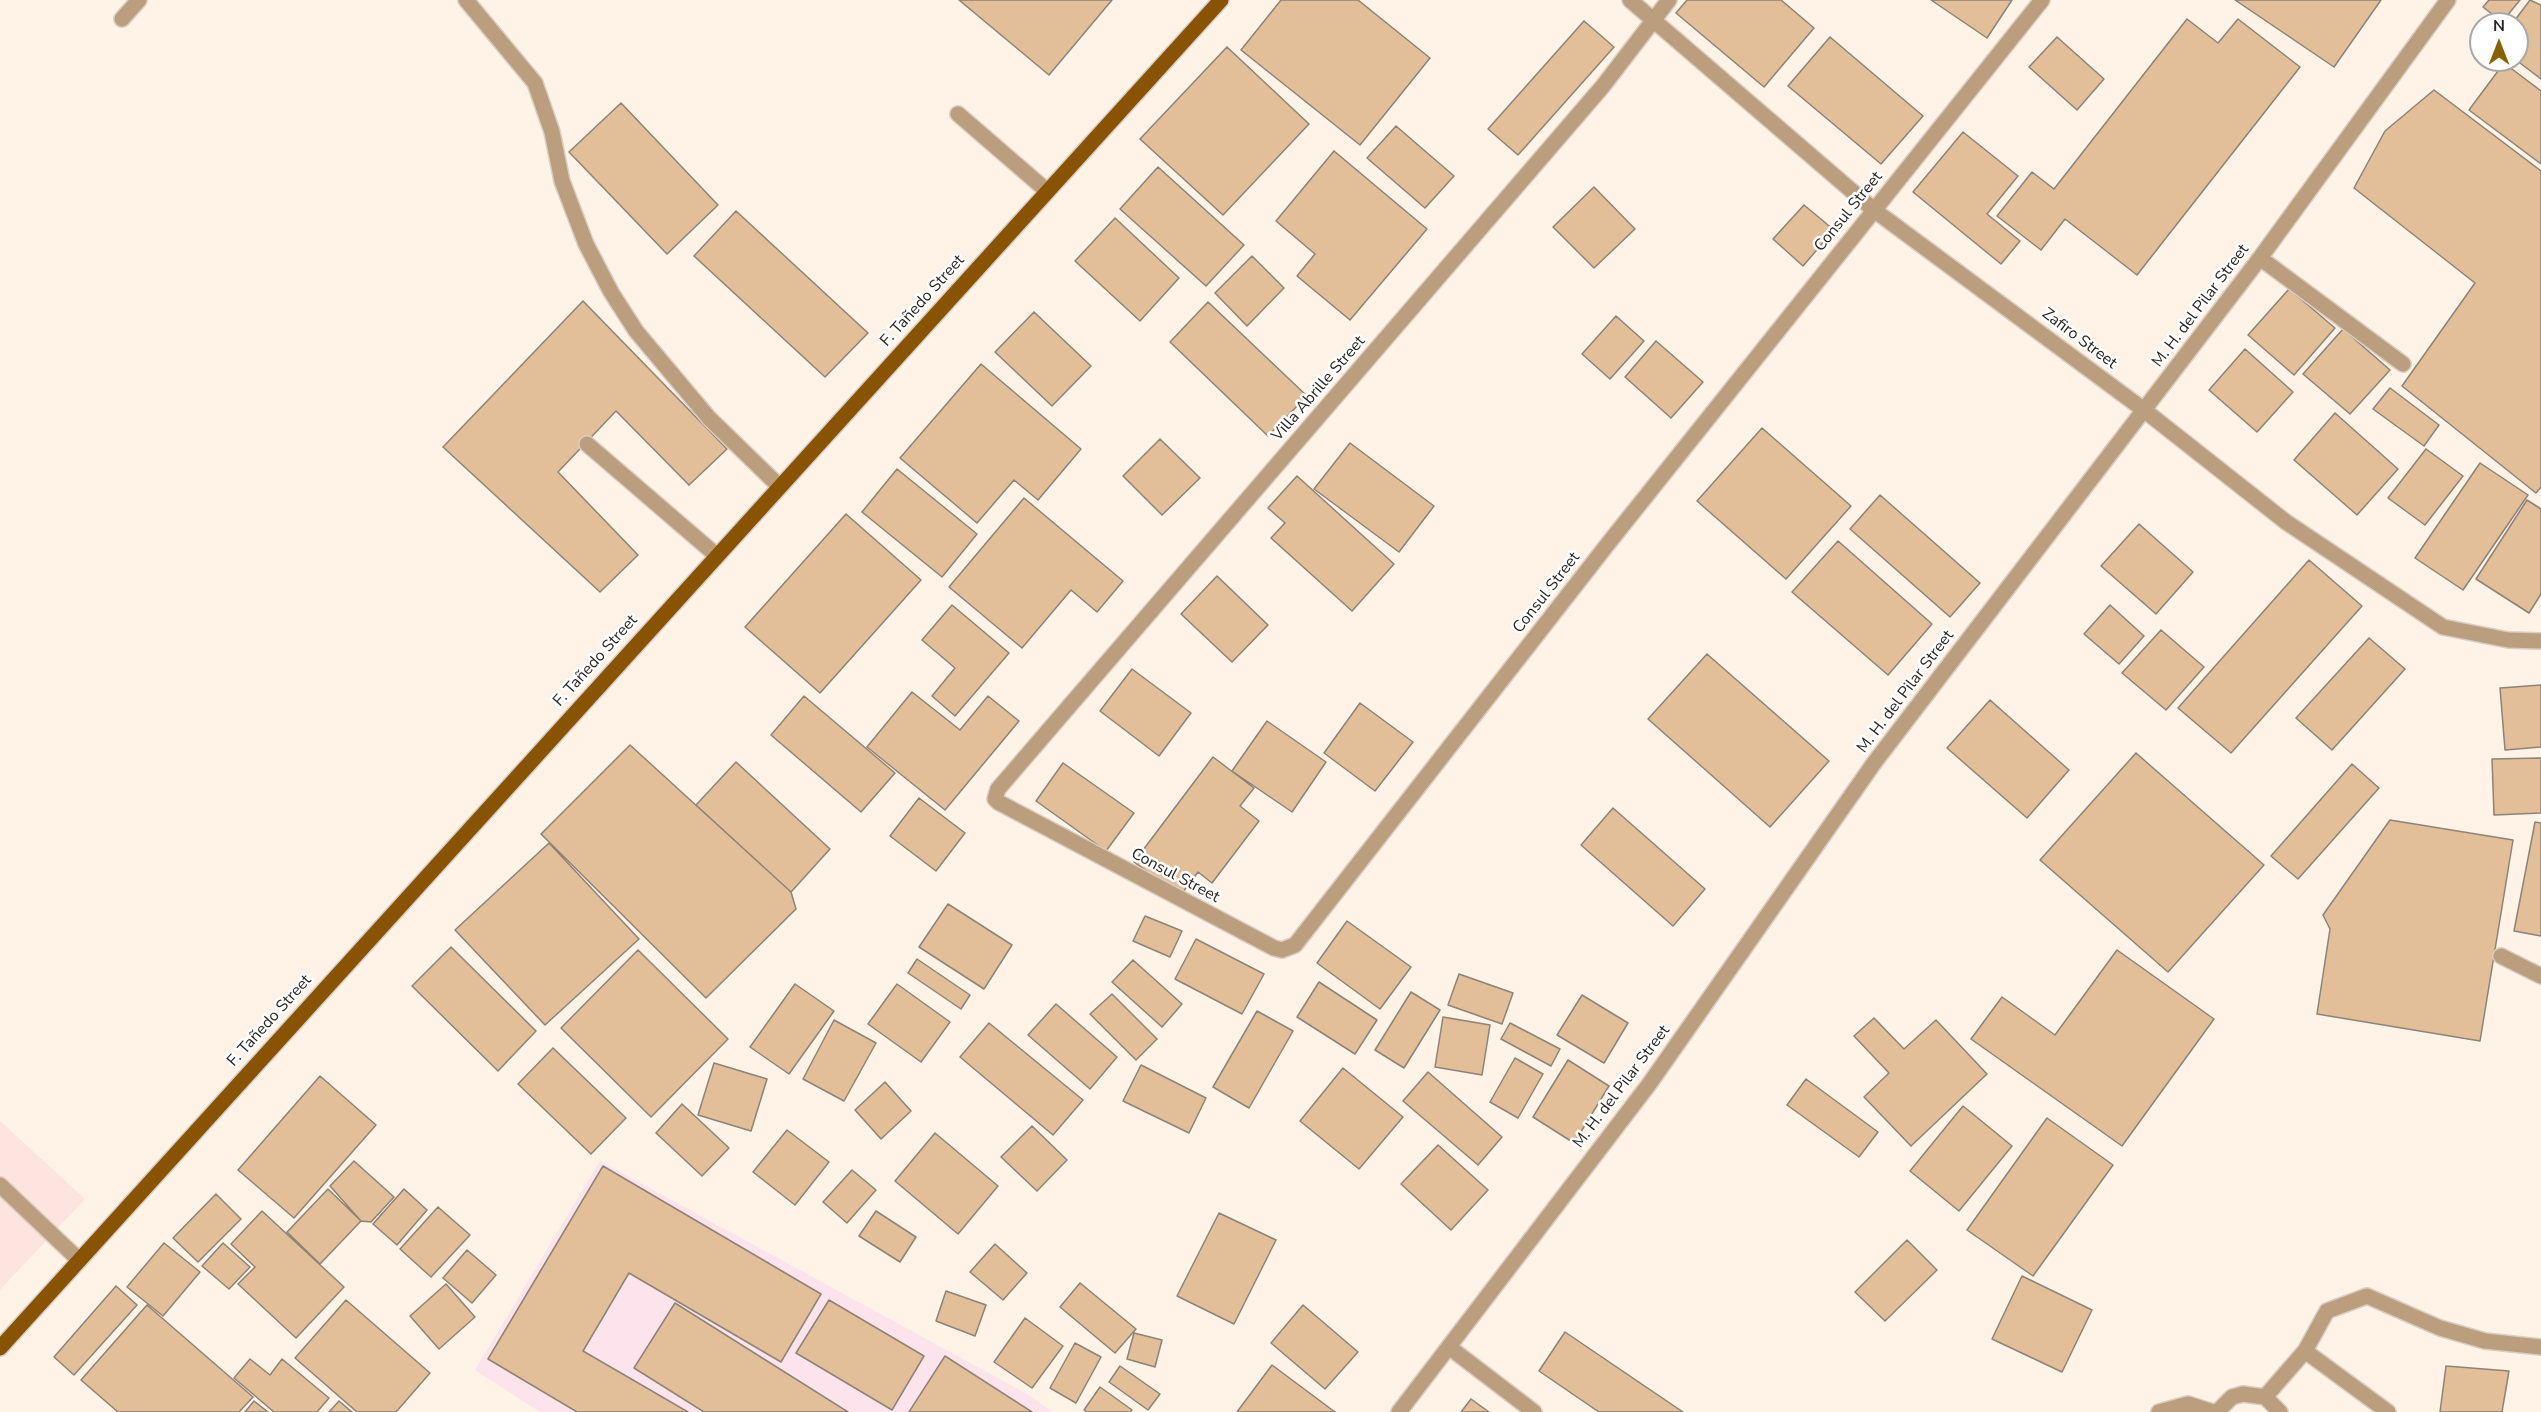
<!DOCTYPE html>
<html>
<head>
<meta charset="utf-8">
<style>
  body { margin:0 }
  #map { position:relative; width:2541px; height:1412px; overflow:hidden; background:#fff2e7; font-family:"Nunito Sans",sans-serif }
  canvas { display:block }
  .north { position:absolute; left:2469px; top:12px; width:60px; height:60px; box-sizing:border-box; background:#fff; border:2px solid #aaa8a7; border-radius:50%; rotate:0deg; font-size:16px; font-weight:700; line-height:24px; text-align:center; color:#2a2622 }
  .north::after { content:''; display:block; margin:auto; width:21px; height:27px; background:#8a6101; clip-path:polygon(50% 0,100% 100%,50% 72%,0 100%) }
</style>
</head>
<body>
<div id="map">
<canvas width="2541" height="1412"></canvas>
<div class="north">N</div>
</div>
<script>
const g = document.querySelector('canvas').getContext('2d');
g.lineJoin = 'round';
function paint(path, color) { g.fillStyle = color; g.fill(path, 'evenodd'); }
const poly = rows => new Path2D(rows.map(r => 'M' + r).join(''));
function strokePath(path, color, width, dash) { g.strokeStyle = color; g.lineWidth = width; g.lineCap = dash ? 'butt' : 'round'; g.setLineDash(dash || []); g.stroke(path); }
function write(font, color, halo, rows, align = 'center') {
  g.font = font + ' "Nunito Sans",sans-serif'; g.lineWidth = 5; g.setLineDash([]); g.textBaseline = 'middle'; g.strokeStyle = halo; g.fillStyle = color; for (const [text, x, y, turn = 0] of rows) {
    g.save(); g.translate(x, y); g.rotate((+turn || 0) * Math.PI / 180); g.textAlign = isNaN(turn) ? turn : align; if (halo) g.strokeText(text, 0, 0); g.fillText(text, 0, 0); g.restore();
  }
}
paint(poly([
  [600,1161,1029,1395,1052,1412,540,1412,475,1370]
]), '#fce3ec');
paint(poly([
  [0,1121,85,1199,0,1290]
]), '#fee4df');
const building = poly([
  [959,0,1112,0,1049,75,959,0],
  [1281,0,1358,0,1430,58,1360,145,1241,50,1281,0],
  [1687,0,1781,0,1814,28,1764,87,1676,13,1687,0],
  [1931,0,2012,0,1987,38,1931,0],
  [2235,0,2381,0,2334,67,2235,0],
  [2489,0,2520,0,2502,22,2483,7,2489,0],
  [2530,0,2541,5,2541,79,2516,60,2517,24,2512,24,2530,0],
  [2187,19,2218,43,2238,19,2300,67,2137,275,2065,219,2041,250,1997,216,2032,172,2054,189,2187,19],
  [1584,21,1614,47,1518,155,1488,129,1584,21],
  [1830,37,1923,116,1881,164,1788,86,1830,37],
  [2057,37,2104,79,2077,110,2029,67,2057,37],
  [1227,47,1309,124,1223,215,1140,139,1227,47],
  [2504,63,2541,91,2541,164,2469,110,2504,63],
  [2434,90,2541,171,2541,487,2536,493,2402,386,2475,283,2354,188,2385,131,2434,90],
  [621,103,718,205,667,254,569,152,621,103],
  [1396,126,1454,176,1425,208,1367,158,1396,126],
  [1963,132,2018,176,1987,214,2020,241,2001,264,1913,192,1963,132],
  [1334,151,1427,229,1350,320,1297,276,1315,254,1276,221,1334,151],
  [1158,167,1244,245,1206,286,1120,209,1158,167],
  [1594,187,1635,229,1594,268,1553,227,1594,187],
  [1804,205,1834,230,1803,266,1773,239,1804,205],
  [736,211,868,333,825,377,694,256,736,211],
  [1115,218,1179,278,1140,321,1075,261,1115,218],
  [1252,256,1284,288,1247,326,1215,293,1252,256],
  [2289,289,2335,328,2294,375,2248,335,2289,289],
  [583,301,727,449,689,485,616,411,558,472,638,555,600,592,443,447,583,301],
  [1208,302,1307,396,1268,436,1170,342,1208,302],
  [1034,312,1091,366,1052,406,995,352,1034,312],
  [1616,316,1644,341,1610,379,1582,354,1616,316],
  [2343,329,2390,370,2350,414,2303,374,2343,329],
  [1656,341,1703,382,1671,418,1625,377,1656,341],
  [2245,349,2293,392,2257,432,2209,390,2245,349],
  [981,364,1081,449,1038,500,1014,480,977,523,900,458,981,364],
  [2390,388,2439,425,2424,446,2373,409,2390,388],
  [2335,413,2398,469,2357,515,2294,460,2335,413],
  [1762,428,1851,506,1786,579,1697,501,1762,428],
  [1160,439,1200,478,1162,515,1123,476,1160,439],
  [1350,443,1434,506,1399,552,1314,489,1350,443],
  [2426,449,2463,476,2425,525,2388,498,2426,449],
  [2480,463,2528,495,2463,590,2415,558,2480,463],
  [897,469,977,534,942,577,862,512,897,469],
  [1297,476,1394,564,1352,611,1271,538,1285,523,1268,508,1297,476],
  [1880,495,1980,583,1950,617,1850,529,1880,495],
  [1024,498,1123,581,1097,612,1071,590,1022,648,949,587,1024,498],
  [2527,500,2541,509,2541,594,2529,613,2476,579,2527,500],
  [846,514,921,580,820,693,745,627,846,514],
  [2139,524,2193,572,2156,614,2101,566,2139,524],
  [1838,541,1932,624,1888,675,1792,592,1838,541],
  [2309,560,2362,606,2231,753,2178,708,2309,560],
  [1217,576,1268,625,1232,662,1181,614,1217,576],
  [952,605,1009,653,955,716,932,696,955,668,922,640,952,605],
  [2110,605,2144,636,2119,664,2084,634,2110,605],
  [2161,630,2204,667,2166,710,2122,673,2161,630],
  [2369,638,2405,669,2332,750,2296,718,2369,638],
  [1707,654,1829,761,1770,827,1648,719,1707,654],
  [1132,669,1191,713,1159,756,1100,711,1132,669],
  [2541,685,2541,747,2505,750,2500,688,2541,685],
  [912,692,960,730,988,696,1019,721,945,810,867,747,912,692],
  [804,696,895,773,861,812,771,735,804,696],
  [1990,700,2069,770,2027,818,1947,748,1990,700],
  [1360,703,1413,742,1375,791,1324,753,1360,703],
  [1267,721,1326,762,1292,812,1232,771,1267,721],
  [630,745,791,892,796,909,706,998,541,834,630,745],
  [2136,753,2264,865,2168,972,2040,860,2136,753],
  [1213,757,1254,788,1240,806,1259,821,1212,883,1198,872,1180,896,1134,862,1213,757],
  [2541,758,2541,813,2494,815,2492,759,2541,758],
  [736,762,830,849,791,892,696,805,736,762],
  [1063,763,1134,813,1106,851,1036,801,1063,763],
  [2352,764,2379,788,2298,879,2271,856,2352,764],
  [919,798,965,833,936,871,890,836,919,798],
  [1613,808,1705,889,1673,926,1581,845,1613,808],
  [2390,820,2513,840,2480,1041,2317,1014,2330,929,2323,915,2390,820],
  [2535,822,2541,823,2541,936,2514,931,2535,822],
  [549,843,639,939,545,1025,455,930,549,843],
  [948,904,1012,945,984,989,919,947,948,904],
  [1145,916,1182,931,1170,957,1133,941,1145,916],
  [1347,921,1411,967,1380,1009,1317,963,1347,921],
  [1196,939,1264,974,1242,1014,1175,979,1196,939],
  [451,947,536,1031,498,1071,412,986,451,947],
  [638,950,728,1039,651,1117,561,1028,638,950],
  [2117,950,2214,1019,2122,1146,1971,1039,2002,997,2055,1035,2117,950],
  [917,959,970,995,961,1009,908,973,917,959],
  [1133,960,1182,1004,1162,1027,1112,982,1133,960],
  [1459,974,1513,993,1502,1024,1448,1005,1459,974],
  [1319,982,1377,1020,1355,1054,1297,1017,1319,982],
  [795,984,834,1011,789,1074,750,1047,795,984],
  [897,984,950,1022,921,1062,868,1024,897,984],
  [1411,992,1440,1010,1404,1068,1375,1050,1411,992],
  [1112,994,1157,1039,1136,1060,1090,1014,1112,994],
  [1582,995,1628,1023,1604,1063,1557,1035,1582,995],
  [1056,1004,1117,1057,1090,1089,1028,1035,1056,1004],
  [1257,1011,1293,1031,1249,1108,1213,1087,1257,1011],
  [1443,1017,1490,1025,1482,1075,1435,1067,1443,1017],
  [1874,1018,1904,1049,1936,1020,1987,1074,1911,1146,1864,1097,1889,1073,1854,1036,1874,1018],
  [834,1020,876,1043,844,1101,803,1079,834,1020],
  [989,1023,1083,1100,1053,1135,960,1057,989,1023],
  [1510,1023,1560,1049,1551,1066,1501,1039,1510,1023],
  [553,1048,626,1118,591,1154,518,1084,553,1048],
  [1515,1058,1543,1074,1518,1118,1490,1102,1515,1058],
  [1568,1060,1609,1086,1574,1143,1533,1117,1568,1060],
  [714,1063,767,1079,751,1131,698,1115,714,1063],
  [1141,1065,1206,1098,1189,1133,1123,1101,1141,1065],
  [1343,1068,1403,1117,1359,1169,1300,1121,1343,1068],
  [1428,1072,1502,1137,1478,1165,1403,1101,1428,1072],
  [320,1076,376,1125,294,1218,238,1170,320,1076],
  [1806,1079,1878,1132,1859,1157,1787,1105,1806,1079],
  [885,1082,911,1111,881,1139,855,1110,885,1082],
  [682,1104,729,1148,702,1176,656,1133,682,1104],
  [1963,1106,2012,1146,1959,1211,1910,1171,1963,1106],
  [2047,1118,2113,1165,2033,1276,1967,1230,2047,1118],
  [1032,1126,1067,1160,1037,1191,1001,1157,1032,1126],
  [787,1130,829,1162,795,1205,753,1172,787,1130],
  [935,1133,998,1186,958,1234,895,1181,935,1133],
  [1438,1145,1488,1190,1451,1230,1401,1184,1438,1145],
  [354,1161,394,1197,371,1222,361,1221,330,1186,354,1161],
  [603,1166,821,1294,781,1362,629,1273,583,1351,688,1412,577,1412,488,1359,603,1166],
  [852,1170,876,1190,847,1223,823,1202,852,1170],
  [328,1189,361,1221,320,1264,287,1232,328,1189],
  [404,1189,427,1210,397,1245,373,1224,404,1189],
  [216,1194,241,1219,198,1262,173,1238,216,1194],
  [438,1207,470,1235,431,1277,400,1249,438,1207],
  [262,1211,344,1287,296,1338,238,1284,255,1267,231,1244,262,1211],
  [876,1211,916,1237,900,1262,859,1236,876,1211],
  [1219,1213,1276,1240,1234,1324,1177,1296,1219,1213],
  [1907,1240,1937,1270,1885,1321,1855,1292,1907,1240],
  [164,1243,200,1272,163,1316,127,1287,164,1243],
  [223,1243,250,1267,229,1289,202,1266,223,1243],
  [995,1244,1027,1273,1003,1300,970,1272,995,1244],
  [467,1250,496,1275,472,1303,443,1278,467,1250],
  [2022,1276,2092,1310,2062,1372,1992,1339,2022,1276],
  [1080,1283,1136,1329,1115,1353,1060,1307,1080,1283],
  [446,1284,475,1317,439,1349,410,1316,446,1284],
  [116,1286,137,1305,74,1375,54,1357,116,1286],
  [946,1291,986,1305,975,1336,936,1321,946,1291],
  [346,1300,430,1373,396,1412,357,1412,295,1358,346,1300],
  [829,1300,924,1356,892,1410,796,1353,829,1300],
  [675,1303,848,1412,704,1412,634,1368,675,1303],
  [147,1305,253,1397,239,1412,118,1412,81,1380,147,1305],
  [1303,1305,1358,1352,1325,1389,1271,1343,1303,1305],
  [1025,1318,1063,1346,1032,1388,994,1362,1025,1318],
  [1565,1332,1683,1412,1599,1412,1539,1371,1565,1332],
  [1134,1333,1162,1340,1155,1367,1127,1359,1134,1333],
  [1075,1343,1101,1357,1076,1403,1050,1388,1075,1343],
  [945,1356,1032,1412,909,1412,945,1356],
  [250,1359,270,1375,282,1359,329,1398,317,1412,274,1412,234,1378,250,1359],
  [1272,1365,1335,1412,1237,1412,1272,1365],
  [1120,1366,1160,1394,1148,1410,1109,1382,1120,1366],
  [2446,1366,2509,1371,2502,1412,2440,1412,2446,1366],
  [1100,1387,1132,1410,1130,1412,1087,1412,1084,1410,1100,1387],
  [1471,1399,1489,1412,1461,1412,1471,1399],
  [254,1401,268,1412,245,1412,254,1401],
  [339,1401,352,1412,329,1412,339,1401]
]);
paint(building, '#e2bf98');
strokePath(building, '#8d8378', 1.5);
const minor = poly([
  [466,0,535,83,552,132,562,181,586,244,611,292,636,331,709,418,779,486],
  [1630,0,1874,210,2144,410,2286,522,2443,627,2508,640,2541,641],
  [1669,0,1603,86,998,789,995,799,998,802,1274,948,1282,950,1295,945,1607,545,2042,0],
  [122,19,139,0],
  [958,114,1047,191],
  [2260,258,2403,364],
  [587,444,716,555],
  [2501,956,2541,976],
  [0,1185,79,1260],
  [1449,1347,1534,1412],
  [2305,1351,2327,1311,2367,1296,2440,1328,2485,1341,2541,1347],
  [2265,1397,2305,1351,2388,1412],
  [1399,1412,1650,1083,1874,763,2260,258,2448,0],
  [2159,1412,2188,1404,2213,1412],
  [2217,1412,2232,1397,2243,1394,2265,1397,2280,1412]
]);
const major = poly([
  [0,1348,1221,0]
]);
strokePath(minor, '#d9cdc4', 18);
strokePath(major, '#d9cdc4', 18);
strokePath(minor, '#bb9e7e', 15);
strokePath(major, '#885401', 15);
write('16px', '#2a2622', '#fff', [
  ["Consul Street",1849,212,-51],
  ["F. Tañedo Street",923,301,-48],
  ["M. H. del Pilar Street",2201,306,-53],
  ["Zafiro Street",2079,339,37],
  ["Villa Abrille Street",1319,389,-49],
  ["Consul Street",1547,593,-52],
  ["F. Tañedo Street",596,661,-48],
  ["M. H. del Pilar Street",1906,692,-53],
  ["Consul Street",1175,876,28],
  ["F. Tañedo Street",270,1021,-48],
  ["M. H. del Pilar Street",1622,1087,-53]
]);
</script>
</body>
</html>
